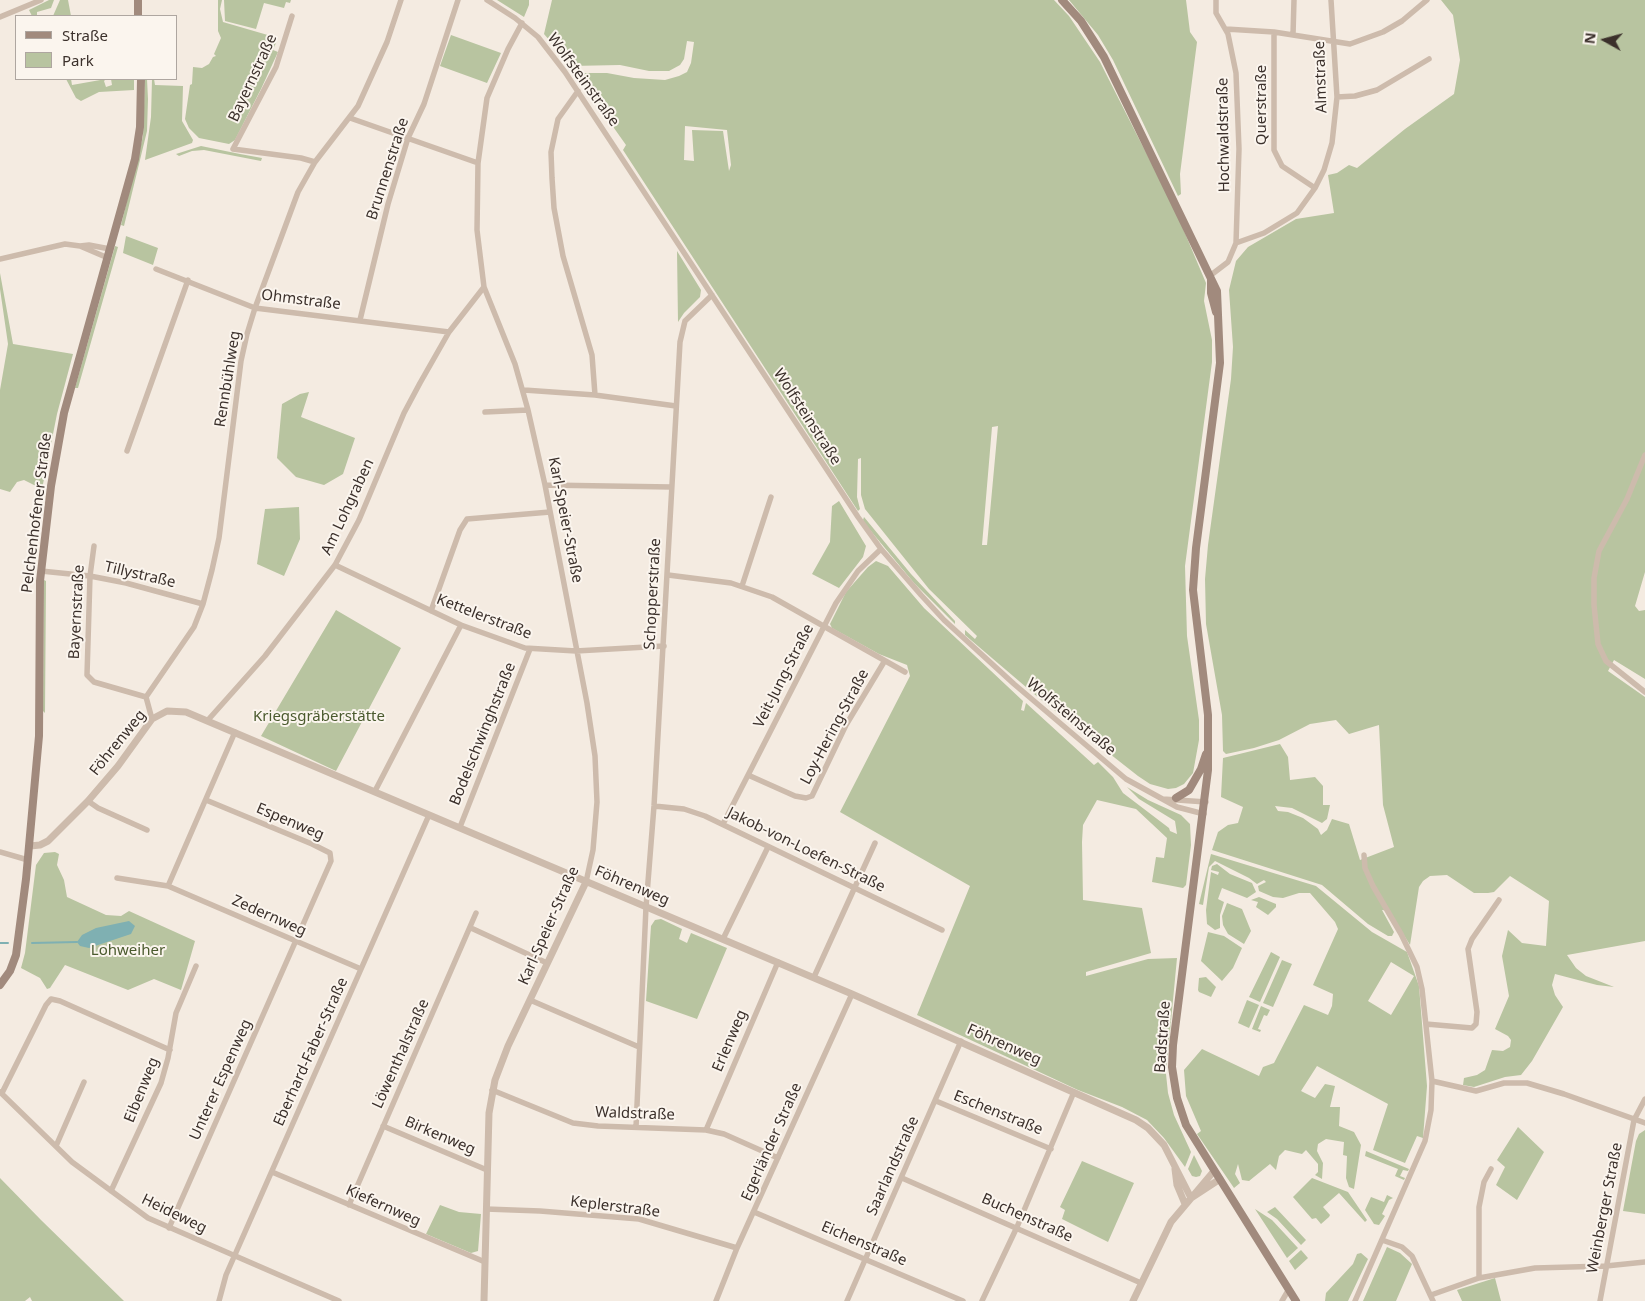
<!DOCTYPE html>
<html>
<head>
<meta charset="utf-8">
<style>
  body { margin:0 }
  #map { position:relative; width:1645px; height:1301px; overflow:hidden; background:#f4ebe1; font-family:"Noto Sans",sans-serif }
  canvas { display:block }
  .legend { position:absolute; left:15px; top:15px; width:162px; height:65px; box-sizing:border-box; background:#fbf5ee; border:1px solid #aea6a0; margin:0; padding:6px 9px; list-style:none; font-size:15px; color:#3b302b }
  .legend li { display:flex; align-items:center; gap:10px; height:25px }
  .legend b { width:25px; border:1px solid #aea6a0 }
  .north { position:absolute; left:1580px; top:15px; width:50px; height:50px; -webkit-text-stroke:4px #fbf5ee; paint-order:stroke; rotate:277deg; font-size:14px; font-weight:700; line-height:20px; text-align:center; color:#3b302b }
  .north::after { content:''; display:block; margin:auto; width:18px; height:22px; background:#3b302b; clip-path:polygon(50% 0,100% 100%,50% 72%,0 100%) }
</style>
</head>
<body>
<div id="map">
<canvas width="1645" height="1301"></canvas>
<ul class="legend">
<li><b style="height:6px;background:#a18a7d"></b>Straße</li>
<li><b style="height:14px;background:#b8c4a0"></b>Park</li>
</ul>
<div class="north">N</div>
</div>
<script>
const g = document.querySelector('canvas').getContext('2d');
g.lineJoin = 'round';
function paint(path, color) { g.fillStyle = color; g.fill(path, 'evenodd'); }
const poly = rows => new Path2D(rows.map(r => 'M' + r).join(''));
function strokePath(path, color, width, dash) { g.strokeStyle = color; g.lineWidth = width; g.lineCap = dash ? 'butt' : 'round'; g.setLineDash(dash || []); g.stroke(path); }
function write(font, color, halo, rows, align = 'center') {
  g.font = font + ' "Noto Sans",sans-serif'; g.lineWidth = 4; g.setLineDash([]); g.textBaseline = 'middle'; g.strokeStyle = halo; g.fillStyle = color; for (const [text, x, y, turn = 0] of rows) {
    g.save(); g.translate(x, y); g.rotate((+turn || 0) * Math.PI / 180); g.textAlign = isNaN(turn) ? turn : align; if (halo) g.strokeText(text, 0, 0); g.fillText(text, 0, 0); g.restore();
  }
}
paint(poly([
  [49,0,54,0,51,8,37,12,37,16,32,16,29,10],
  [60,0,68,0,71,16,53,16],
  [218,0,222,0,220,9,223,22,278,38,273,50,278,52,261,89,235,140,229,144,199,138,189,128,185,119,190,85,192,84,193,67,202,68,209,64,213,57,216,56,214,54,221,38,218,31],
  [224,0,291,0,290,3,286,2,284,8,264,3,256,29,225,21],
  [497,0,529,0,529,5,524,17],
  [552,0,1054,0,1069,16,1100,62,1176,212,1206,283,1204,301,1212,340,1212,362,1185,566,1187,636,1199,720,1199,740,1193,773,1184,784,1176,788,1168,789,1150,784,1138,776,1040,699,965,635,965,630,975,639,977,636,929,589,865,509,861,495,861,458,858,459,857,497,860,509,858,511,623,150,626,145,575,73,607,73,634,78,665,80,679,76,687,72,691,63,694,42,687,41,684,59,680,65,669,71,649,71,620,65,571,66,544,34],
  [685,126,727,130,731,165,729,171,723,131,692,130,694,161,684,160],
  [998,426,987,545,982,545,992,427],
  [1069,0,1186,0,1190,32,1197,42,1180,174,1181,194,1178,196,1113,60,1098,35],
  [1441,0,1645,0,1645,572,1635,606,1639,611,1645,610,1645,679,1614,660,1608,671,1645,697,1645,941,1567,955,1576,968,1586,976,1614,987,1597,985,1555,974,1552,985,1555,995,1563,1007,1532,1061,1521,1075,1505,1077,1474,1087,1463,1085,1464,1078,1477,1075,1485,1070,1492,1050,1503,1051,1510,1047,1511,1040,1508,1036,1495,1029,1509,996,1502,956,1508,930,1522,943,1546,946,1549,901,1510,876,1494,892,1488,893,1474,893,1447,875,1430,876,1423,881,1419,887,1410,945,1389,911,1382,910,1394,932,1392,936,1388,936,1368,924,1322,885,1212,850,1218,832,1228,825,1238,823,1243,807,1221,797,1223,758,1280,744,1288,757,1290,780,1315,777,1323,786,1323,805,1330,805,1327,819,1322,823,1292,808,1275,806,1278,811,1288,812,1303,818,1318,829,1321,835,1327,830,1332,819,1349,824,1360,860,1394,847,1383,805,1379,725,1349,734,1336,720,1310,724,1279,740,1254,748,1226,754,1223,751,1222,715,1206,624,1205,579,1208,545,1231,379,1233,347,1229,290,1236,261,1248,247,1296,219,1334,213,1328,175,1337,173,1349,165,1357,168,1405,129,1454,94,1460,60,1453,15],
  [451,35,501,53,487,83,440,66],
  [66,79,71,79,72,85,106,79,104,81,106,87,112,85,111,79,134,79,134,90,99,92,81,101,76,98],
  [145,79,147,79,148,99,147,131,124,226,121,225,143,136],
  [152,79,154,79,155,85,183,86,182,121,193,140,192,143,145,160,151,117],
  [201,146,240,154,262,158,261,161,204,150,192,151,179,156,176,154],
  [126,236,158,248,153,265,123,253],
  [115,246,118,247,78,388,75,388],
  [677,251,701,290,700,297,684,313,678,322],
  [0,273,13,344,73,354,57,414,42,489,24,480,17,482,10,492,0,489,0,390,8,344,0,289],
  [309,392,301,417,355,438,343,474,324,485,296,477,277,458,282,404,300,394],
  [839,501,866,546,863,557,839,588,812,574,830,542,832,506],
  [299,507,300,539,284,576,257,564,265,509],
  [864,517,911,574,955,621,955,624,914,583,865,524,863,520],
  [876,561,888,566,924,608,1023,701,1021,710,1024,711,1026,703,1094,765,1098,762,1113,777,1123,793,1169,828,1170,831,1177,834,1175,821,1139,799,1127,787,1148,800,1181,815,1190,824,1191,845,1186,885,1183,888,1152,882,1156,857,1164,858,1167,838,1136,809,1097,800,1083,825,1082,842,1083,900,1142,908,1151,953,1086,972,1086,976,1148,959,1177,958,1166,1074,1168,1093,1174,1115,1191,1152,1185,1167,1164,1138,1147,1120,1122,1107,1078,1090,917,1015,970,886,840,812,910,676,907,665,879,654,832,628,830,624,846,592,868,567],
  [44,580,46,581,45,713,43,711],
  [336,610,401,648,336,771,261,736],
  [55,852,59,854,57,865,64,880,67,897,106,915,121,916,129,911,195,941,181,990,154,979,128,990,65,965,50,988,47,989,40,978,21,968,25,953,36,865,44,853],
  [1211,854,1316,886,1372,932,1407,952,1419,986,1427,1086,1423,1138,1417,1136,1405,1163,1373,1150,1388,1104,1317,1066,1301,1091,1315,1098,1325,1084,1335,1086,1330,1107,1340,1107,1339,1126,1354,1132,1361,1145,1354,1189,1349,1187,1346,1178,1347,1156,1343,1155,1344,1142,1326,1139,1318,1144,1317,1151,1323,1163,1322,1179,1315,1175,1318,1172,1318,1164,1306,1150,1302,1154,1285,1150,1279,1156,1276,1170,1270,1164,1249,1181,1242,1180,1238,1164,1235,1174,1240,1183,1234,1188,1197,1134,1201,1131,1186,1096,1184,1070,1202,1049,1259,1076,1263,1067,1274,1063,1304,1005,1328,1015,1332,1006,1333,994,1313,985,1338,929,1335,922,1310,893,1299,893,1283,898,1273,897,1259,891,1258,886,1266,882,1264,880,1257,884,1249,878,1215,861,1209,867,1203,905,1199,904],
  [1391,962,1414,976,1391,1015,1368,1001],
  [1217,864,1230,874,1252,883,1256,892,1247,898,1222,888,1218,899,1224,902,1220,915,1220,928,1215,930,1207,924,1206,910,1211,872,1218,875,1219,872,1211,870,1212,866],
  [1259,897,1276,904,1276,907,1268,915,1256,907,1258,902,1251,900],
  [1227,903,1242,909,1251,931,1244,944,1228,934,1223,925,1222,916],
  [661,919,682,929,679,939,687,943,691,933,727,948,697,1019,646,1001,651,926,655,920],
  [1208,932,1224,936,1242,948,1233,968,1222,981,1201,961],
  [1271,952,1280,957,1260,1002,1249,997],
  [1282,960,1292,964,1273,1007,1263,1003],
  [1206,977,1216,987,1211,997,1199,992,1198,990,1199,978],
  [1247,1000,1259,1005,1249,1028,1238,1023],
  [1261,1006,1270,1010,1267,1016,1264,1015,1258,1029,1261,1030,1260,1032,1252,1029],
  [1518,1127,1544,1152,1517,1200,1496,1185,1505,1167,1497,1160],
  [1645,1130,1645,1214,1623,1211,1636,1141,1639,1134],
  [1366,1151,1409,1169,1408,1171,1403,1170,1400,1176,1405,1178,1404,1180,1395,1176,1398,1169,1365,1156],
  [1194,1155,1202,1171,1200,1176,1196,1177,1192,1176,1188,1169],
  [1082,1161,1134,1183,1108,1242,1062,1219,1065,1210,1060,1207],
  [0,1178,41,1220,124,1301,32,1301,30,1297,25,1301,0,1301],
  [1312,1178,1348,1192,1367,1220,1365,1222,1339,1193,1323,1207,1330,1215,1329,1217,1321,1224,1316,1218,1312,1219,1293,1197],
  [1387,1195,1393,1198,1389,1200,1382,1214,1385,1216,1379,1225,1374,1224,1365,1210,1371,1197,1384,1202],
  [440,1205,459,1212,481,1214,478,1251,471,1253,426,1234],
  [1275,1207,1306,1240,1301,1245,1277,1219,1267,1212],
  [1255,1209,1272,1220,1298,1248,1287,1258],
  [1387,1247,1400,1253,1412,1264,1396,1301,1363,1301],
  [1301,1250,1308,1258,1295,1270,1289,1261],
  [1361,1253,1368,1259,1348,1301,1325,1301,1326,1293,1353,1264,1357,1254],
  [1495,1278,1501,1301,1462,1301,1457,1290]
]), '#b8c4a0');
paint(poly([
  [129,921,135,926,131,934,89,948,80,946,77,942,82,935,96,928]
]), '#7fb0b2');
strokePath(poly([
  [0,943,8,943],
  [32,943,77,942]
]), '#7fb0b2', 2);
strokePath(poly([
  [487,0,515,18,538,37,565,72,858,517,881,549,921,595,944,620,1014,684,1126,779,1177,807,1204,814],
  [292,16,276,67,233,149,301,158,315,162],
  [0,17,41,0],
  [522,23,508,49,487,98,478,163,477,230,484,287,515,364,528,410,545,485,587,703,595,756,597,802,593,850,586,882],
  [1226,29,1274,32,1350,44,1383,32,1402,21,1427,0],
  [1274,32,1274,150,1282,166,1315,188],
  [1293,35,1294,0],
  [578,91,558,119,551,152,552,178,554,208,563,256,592,355,595,395],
  [1337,97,1355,96,1377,90,1429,59],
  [350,118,478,163],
  [1236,243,1264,233,1297,213,1315,188,1324,170,1332,143,1337,97,1331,0],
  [80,246,89,245,110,249],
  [0,259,65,244,80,246,108,258],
  [156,269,255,308,449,332],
  [1211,275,1228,262,1236,243,1239,149,1236,73,1228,34,1216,13,1216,0],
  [360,320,388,204,408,138,424,104,458,0],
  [524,390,595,395,676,406],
  [485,412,528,410],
  [127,451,188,280],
  [1645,455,1627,499,1599,551,1594,578,1594,605,1598,644,1606,661,1645,692],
  [545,485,671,487],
  [94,546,90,576,87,675,94,682,146,697],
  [335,565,461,625,525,648,576,651,664,646],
  [41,571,90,576,126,583,203,604],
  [668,575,731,583,772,597,905,672],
  [742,586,771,497],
  [431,611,460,530,467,519,550,512],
  [152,719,146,697,194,627,203,604,212,570,219,538,241,361,247,334,255,308,298,192,315,162,358,106,387,42,401,0],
  [208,720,265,656,335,565,359,520,404,413,420,383,449,332,484,287],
  [748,775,795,796,806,798,812,796,846,725,884,662],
  [375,791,461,625],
  [1163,799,1206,802],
  [88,801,98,808,147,830],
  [654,806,684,809,705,816,942,930],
  [723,824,836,603,858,571,881,549],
  [460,827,530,649],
  [0,852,28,860],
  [117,878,168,886,361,969],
  [168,886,235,732],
  [471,928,547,963],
  [723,939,768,847],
  [814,977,875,843],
  [530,1000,639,1047],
  [1426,1024,1472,1028,1476,1024,1477,1012,1468,949,1472,939,1499,900],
  [1432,1081,1476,1091,1504,1083,1527,1083,1564,1094,1645,1123],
  [492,1090,573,1123,598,1126,706,1130,724,1134,778,1158],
  [0,1092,72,1162,148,1218,339,1301],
  [2,1093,46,1005,51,999,60,1001,170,1050],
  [936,1101,1051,1149],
  [383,1126,487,1170],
  [636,1127,646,907,654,806,680,342,685,321,712,295],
  [706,1130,778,962],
  [56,1146,84,1082],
  [272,1172,485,1262],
  [902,1178,1141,1283],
  [111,1191,161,1083,168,1058,176,1013,196,966],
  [349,1205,476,913],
  [486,1209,540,1211,639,1219,737,1248],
  [754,1212,963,1301],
  [169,1228,331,861,330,853,312,844,206,800],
  [1382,1240,1402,1247,1412,1256,1433,1301],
  [1479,1278,1479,1207,1484,1182,1491,1169],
  [1431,1295,1479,1278,1535,1268,1606,1266,1645,1262],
  [219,1301,226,1275,429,815],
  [716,1301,737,1248,852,994],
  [847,1301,961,1041],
  [982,1301,1017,1227,1074,1092],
  [1282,1301,1289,1289],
  [1355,1301,1425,1141,1431,1110,1432,1081,1422,989,1417,967,1401,934,1373,886,1365,868,1364,855],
  [1600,1301,1634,1120,1645,1099]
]), '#cdbbac', 5.5);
strokePath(poly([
  [30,846,40,845,48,841,88,801,118,766,152,719,167,711,186,712,852,994,1136,1120,1148,1128,1164,1145,1191,1198],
  [1175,1169,1177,1185,1185,1204],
  [1191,1198,1220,1179],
  [484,1301,489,1113,495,1080,508,1046,586,882],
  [1133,1301,1171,1222,1214,1171]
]), '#cdbbac', 7);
strokePath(poly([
  [138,0,138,16],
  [1062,0,1081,21,1104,57,1217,291,1220,363,1196,548,1193,590,1208,715,1208,770,1173,1045,1172,1067,1177,1098,1186,1125,1296,1301],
  [1211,279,1211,293,1216,312],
  [1176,798,1189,790,1201,769,1206,754],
  [0,985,10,971,16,955,26,879,39,736,40,581,51,486,64,413,135,159,140,127,141,79]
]), '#a18a7d', 8);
write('15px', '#3b302b', '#fbf5ee', [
  ["Almstraße",1321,77,-92],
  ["Bayernstraße",253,78,-65],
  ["Wolfsteinstraße",583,80,54],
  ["Querstraße",1262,105,-90],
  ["Hochwaldstraße",1224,135,-91],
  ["Brunnenstraße",388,169,-72],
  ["Ohmstraße",301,300,7],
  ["Rennbühlweg",228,379,-81],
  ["Wolfsteinstraße",807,417,57],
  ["Am Lohgraben",348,507,-65],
  ["Pelchenhofener Straße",37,513,-83],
  ["Karl-Speier-Straße",565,520,79],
  ["Tillystraße",140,575,13],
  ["Schopperstraße",653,594,-87],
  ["Bayernstraße",77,612,-87],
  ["Kettelerstraße",484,617,21],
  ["Veit-Jung-Straße",784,676,-63],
  ["Wolfsteinstraße",1071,717,40],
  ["Loy-Hering-Straße",835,727,-62],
  ["Bodelschwinghstraße",483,734,-68],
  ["Föhrenweg",118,743,-51],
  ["Espenweg",290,822,23],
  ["Jakob-von-Loefen-Straße",806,850,26],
  ["Föhrenweg",632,886,23],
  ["Zedernweg",269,916,24],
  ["Karl-Speier-Straße",549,926,-66],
  ["Badstraße",1163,1037,-86],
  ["Erlenweg",730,1041,-67],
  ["Föhrenweg",1004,1045,24],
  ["Eberhard-Faber-Straße",311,1052,-66],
  ["Löwenthalstraße",401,1054,-66],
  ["Unterer Espenweg",221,1080,-66],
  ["Eibenweg",142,1090,-68],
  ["Eschenstraße",998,1113,22],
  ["Waldstraße",635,1114,2],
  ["Birkenweg",440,1136,23],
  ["Egerländer Straße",772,1142,-66],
  ["Saarlandstraße",893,1166,-66],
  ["Kiefernweg",383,1206,24],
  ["Keplerstraße",615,1207,7],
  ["Weinberger Straße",1605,1208,-79],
  ["Heideweg",174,1214,26],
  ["Buchenstraße",1027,1218,24],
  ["Eichenstraße",864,1244,23]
]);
write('15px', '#4a5a2e', '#fbf5ee', [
  ["Kriegsgräberstätte",319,717],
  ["Lohweiher",128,951]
]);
</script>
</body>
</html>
